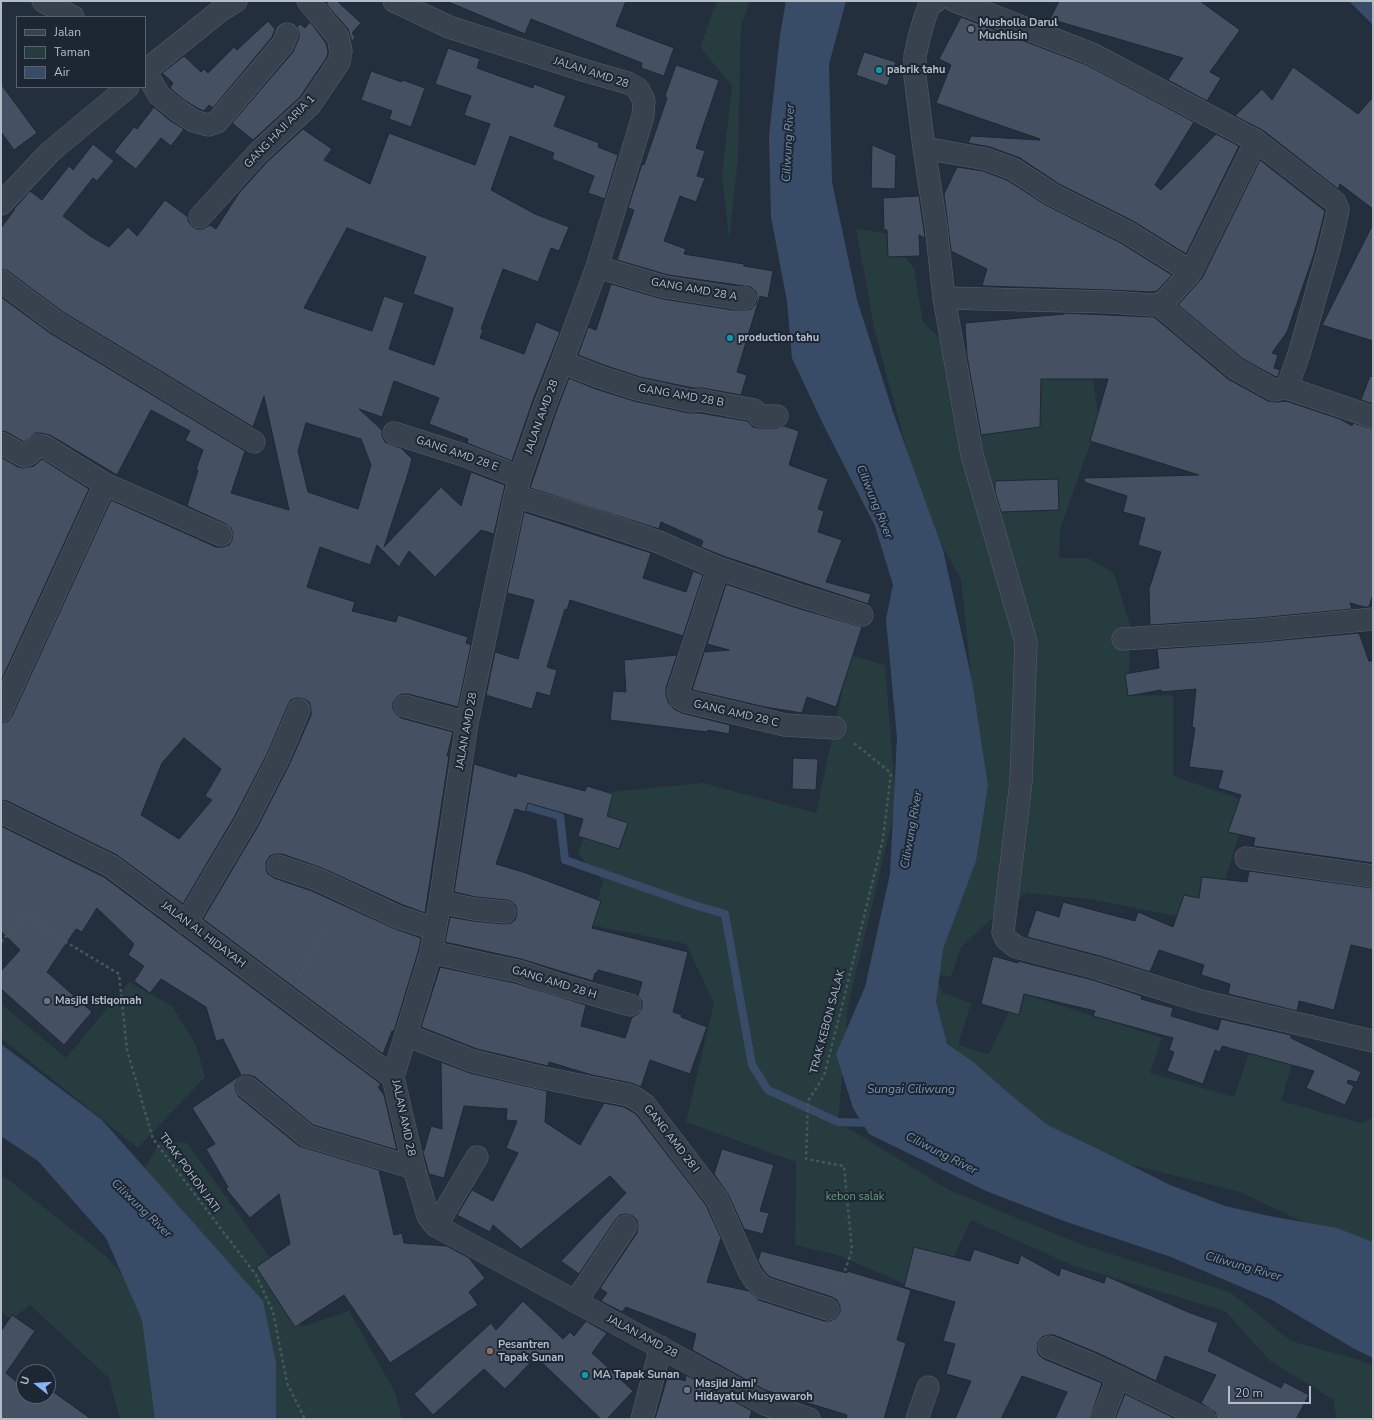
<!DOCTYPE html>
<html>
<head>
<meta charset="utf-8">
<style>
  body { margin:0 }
  #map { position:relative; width:1374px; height:1420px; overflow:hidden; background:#242f3e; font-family:"Nunito Sans",sans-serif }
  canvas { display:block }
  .frame { position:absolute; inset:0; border:2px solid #b4bcc9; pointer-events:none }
  .legend { position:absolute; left:16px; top:16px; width:130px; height:72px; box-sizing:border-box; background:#1d2633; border:1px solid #59626f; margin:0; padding:5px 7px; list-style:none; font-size:12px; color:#b4bcc9 }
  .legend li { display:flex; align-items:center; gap:8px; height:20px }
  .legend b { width:20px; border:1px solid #59626f }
  .north { position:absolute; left:16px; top:1364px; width:40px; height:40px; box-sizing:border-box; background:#1d2633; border:1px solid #59626f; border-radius:50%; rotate:287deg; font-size:11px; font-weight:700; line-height:16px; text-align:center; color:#b4bcc9 }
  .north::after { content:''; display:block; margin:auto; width:14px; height:18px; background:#8ab4f8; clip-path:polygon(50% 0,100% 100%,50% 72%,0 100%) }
  .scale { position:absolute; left:1228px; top:1386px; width:83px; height:18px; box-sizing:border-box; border:2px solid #b4bcc9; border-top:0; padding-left:5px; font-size:12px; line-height:14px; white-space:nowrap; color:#b4bcc9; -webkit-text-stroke:3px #1d2633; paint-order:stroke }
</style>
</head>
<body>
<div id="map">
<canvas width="1374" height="1420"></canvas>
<div class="frame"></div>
<ul class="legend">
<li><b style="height:5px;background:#38414e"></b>Jalan</li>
<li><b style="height:11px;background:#263c3f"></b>Taman</li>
<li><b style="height:11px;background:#394c67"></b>Air</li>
</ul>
<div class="north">U</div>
<div class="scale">20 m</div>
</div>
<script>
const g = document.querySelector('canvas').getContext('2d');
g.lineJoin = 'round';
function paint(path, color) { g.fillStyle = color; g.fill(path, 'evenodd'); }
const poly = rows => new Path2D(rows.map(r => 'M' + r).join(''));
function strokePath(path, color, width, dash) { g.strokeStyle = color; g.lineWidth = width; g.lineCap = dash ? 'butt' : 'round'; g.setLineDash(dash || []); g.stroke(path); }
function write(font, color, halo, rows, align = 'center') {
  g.font = font + ' "Nunito Sans",sans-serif'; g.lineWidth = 4; g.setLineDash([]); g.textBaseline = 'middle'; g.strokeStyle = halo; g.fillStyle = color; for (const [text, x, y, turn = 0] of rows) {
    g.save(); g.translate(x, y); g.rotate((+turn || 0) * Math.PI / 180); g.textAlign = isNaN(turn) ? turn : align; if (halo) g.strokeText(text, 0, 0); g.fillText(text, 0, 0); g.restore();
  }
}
paint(poly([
  [717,1,750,1,741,26,738,158,729,240,722,174,732,86,700,47],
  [856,228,888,234,914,269,923,322,969,366,1091,367,1099,419,1060,529,1059,558,1088,558,1114,573,1131,629,1128,696,1173,695,1173,776,1249,802,1212,923,1090,899,1026,893,988,922,961,947,951,977,935,974,943,993,971,1003,958,1045,989,1054,1018,992,1162,1038,1150,1073,1234,1097,1255,1036,1297,1047,1281,1101,1361,1123,1373,1118,1373,1258,1348,1243,1240,1192,1010,1134,954,1065,947,1042,923,1011,972,684,961,579,936,535,916,483,875,332],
  [850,655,885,665,896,805,848,1006,838,1122,949,1190,1080,1244,1230,1292,1291,1341,1359,1360,1373,1366,1373,1419,1337,1419,1333,1399,1270,1361,1225,1311,1074,1266,971,1220,935,1297,838,1255,795,1245,796,1162,686,1122,714,1003,686,944,591,925,603,881,578,854,599,793,703,783,816,813],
  [129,982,172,1006,196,1045,205,1077,138,1148,1,1038,1,1004,66,1058],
  [160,1142,187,1143,268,1255,301,1327,349,1311,395,1392,402,1419,224,1419,137,1181],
  [1,1174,107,1257,150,1308,168,1419,120,1419,109,1378,30,1305,11,1320,1,1311]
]), '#263c3f');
paint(poly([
  [786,1,846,1,829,64,832,182,857,300,893,412,943,550,972,681,988,786,976,861,943,949,936,1002,947,1044,972,1061,1012,1096,1049,1126,1098,1149,1170,1185,1225,1206,1269,1216,1337,1228,1373,1242,1373,1358,1353,1348,1272,1300,1171,1257,1064,1221,986,1191,869,1134,853,1108,836,1054,865,987,890,874,897,738,886,619,893,585,875,526,823,424,792,358,787,301,771,217,769,136,780,35],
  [1349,1,1373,1,1373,25],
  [1,1044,102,1120,263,1301,276,1363,276,1419,155,1419,142,1320,106,1238,38,1161,1,1136]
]), '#394c67');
strokePath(poly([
  [528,807,560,816,565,860,691,904,725,914,752,1065,768,1090,838,1122,873,1123]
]), '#394c67', 8);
const building = poly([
  [329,1,337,1,361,23,352,33,355,37,352,42,348,29,326,4,329,1],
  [446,1,626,1,616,26,674,48,664,76,641,68,642,63,531,19,525,34,446,1],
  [1059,1,1200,1,1240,30,1210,72,1221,78,1207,101,1168,80,1183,58,1050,19,1059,1],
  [961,17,1087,65,1194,122,1155,185,1161,190,1216,134,1239,146,1186,254,1133,221,1059,184,1020,158,990,147,968,143,971,136,1040,140,1040,139,936,103,951,65,939,59,961,17],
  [268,21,275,29,272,37,213,108,209,105,204,111,199,109,184,100,170,88,173,83,162,73,184,56,201,72,204,69,208,73,234,47,237,50,268,21],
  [310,22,326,43,328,51,327,57,300,97,253,140,232,123,293,52,299,38,299,33,297,27,300,24,305,28,310,22],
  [448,48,480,59,477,68,533,88,534,84,566,96,554,126,599,143,598,147,618,155,605,199,588,193,594,176,552,159,554,153,510,136,491,190,535,214,569,227,559,251,551,248,538,282,503,269,481,329,483,330,480,338,524,354,536,322,560,332,533,400,512,461,467,443,468,439,429,424,439,398,394,381,382,417,359,409,382,430,382,436,385,442,401,448,412,459,407,477,384,547,441,487,461,506,471,472,505,485,494,534,481,530,435,577,409,551,399,567,377,545,370,565,320,547,307,587,355,602,352,611,396,622,398,615,468,637,466,643,471,645,458,707,408,694,402,694,397,697,393,703,393,709,396,714,401,718,453,732,447,756,449,756,425,913,403,905,322,868,282,854,276,854,270,856,266,862,266,869,268,874,274,878,312,891,393,928,421,938,419,949,394,1031,392,1031,383,1054,203,919,258,826,290,763,311,715,311,708,309,702,304,699,297,698,291,700,288,705,268,752,236,814,183,904,117,855,7,801,1,800,1,723,8,721,12,716,111,500,216,547,223,547,229,545,232,540,233,534,231,528,226,524,187,506,198,470,196,469,203,450,185,440,190,431,151,410,117,475,50,435,40,433,35,433,24,442,7,432,1,431,1,297,50,333,245,451,231,493,289,510,264,396,253,427,63,312,8,271,1,269,1,228,15,209,14,209,30,191,42,200,69,166,73,170,93,144,114,161,97,181,93,178,63,216,90,236,109,247,128,227,137,236,165,200,188,217,188,221,192,226,197,229,203,229,210,225,216,229,239,193,267,162,303,129,332,149,324,160,370,184,389,133,475,165,490,124,464,115,471,96,435,84,448,48],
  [347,228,426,257,413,294,453,308,453,310,434,365,389,349,404,303,384,296,372,331,304,308,347,228],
  [306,423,361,439,371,465,358,509,308,492,298,451,306,423],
  [184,738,221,769,205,796,212,800,179,839,141,815,162,763,184,738],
  [864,52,896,62,887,86,856,75,864,52],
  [676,65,719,80,696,148,705,151,697,176,705,178,696,202,680,196,664,241,686,249,684,254,744,264,744,266,773,271,768,298,760,296,737,372,747,375,741,395,702,388,693,388,640,377,601,364,578,355,588,327,596,330,611,284,663,299,733,310,745,310,751,309,756,304,757,298,756,292,751,287,668,275,617,260,634,210,628,208,642,164,644,165,667,98,665,96,676,65],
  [1293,67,1358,114,1373,97,1373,209,1340,184,1338,189,1264,131,1235,116,1262,89,1272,100,1293,67],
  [371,71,402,82,403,80,425,88,411,127,389,119,392,111,361,100,371,71],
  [1,84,37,133,14,150,1,132,1,84],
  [154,107,169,120,184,129,171,146,161,138,136,169,114,152,134,127,137,129,154,107],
  [872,145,896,155,895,189,871,188,872,145],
  [1260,160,1325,211,1314,254,1287,332,1272,353,1278,355,1274,368,1280,370,1278,377,1276,377,1243,359,1178,305,1202,278,1260,160],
  [957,167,983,171,1007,180,1046,205,1121,243,1172,275,1157,291,1151,292,1110,290,985,286,982,285,987,269,951,251,944,194,957,167],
  [919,196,925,238,919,235,920,256,888,257,887,230,884,230,883,198,919,196],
  [1373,224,1373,341,1322,325,1373,224],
  [1062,313,1154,317,1228,379,1268,401,1276,402,1286,401,1340,419,1352,426,1353,423,1373,429,1373,594,1369,607,1364,607,1350,603,1352,609,1259,618,1150,625,1149,589,1161,552,1138,545,1145,518,1123,512,1127,496,1084,482,1084,478,1199,475,1090,441,1108,379,1041,379,1040,427,981,435,967,356,965,323,1064,314,1062,313],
  [1370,376,1373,377,1373,404,1361,400,1370,376],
  [569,378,593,388,634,401,689,413,700,413,747,421,753,427,759,428,777,428,784,426,799,431,789,465,828,479,818,509,824,511,818,532,842,540,826,582,871,594,868,604,723,556,701,547,703,541,661,522,659,529,530,488,557,409,569,378],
  [1,457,18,467,24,468,34,466,42,459,89,489,1,681,1,457],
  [1058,479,1059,510,1001,512,995,491,995,481,1058,479],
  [524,512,651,553,643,578,686,592,693,571,703,575,683,636,570,600,567,610,565,609,547,667,557,670,550,696,537,692,532,709,486,695,495,652,518,659,534,600,507,593,524,512],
  [726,584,794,607,862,627,836,707,807,697,802,713,765,707,692,690,704,652,729,650,707,644,726,584],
  [1359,633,1369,661,1373,661,1373,863,1253,846,1255,838,1228,832,1241,795,1218,788,1223,771,1189,767,1195,728,1192,727,1196,689,1161,692,1161,690,1128,696,1125,674,1159,668,1157,649,1261,642,1359,633],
  [677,655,666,688,666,695,668,702,674,709,682,713,730,725,729,734,708,730,707,732,610,720,613,691,626,692,624,660,677,655],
  [793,758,818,759,816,790,792,789,793,758],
  [474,764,516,777,517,773,585,791,587,786,613,794,607,816,628,823,619,849,578,836,583,819,528,803,525,812,515,809,496,864,526,873,601,901,592,928,688,952,673,1012,682,1015,681,1017,707,1027,690,1074,650,1060,641,1087,631,1083,592,1075,549,1062,548,1066,477,1049,421,1027,440,967,515,983,586,1005,581,1026,625,1038,632,1017,638,1014,642,1008,642,1002,638,996,642,982,598,970,597,973,595,973,593,981,521,959,445,942,450,917,473,921,504,924,511,923,515,920,517,914,516,906,512,902,507,900,476,897,454,892,474,764],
  [1,826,104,877,381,1084,378,1087,384,1095,397,1150,313,1125,255,1077,249,1075,243,1075,238,1079,235,1085,236,1092,239,1097,299,1146,379,1170,394,1235,402,1233,404,1243,447,1246,469,1258,485,1278,469,1292,478,1305,390,1363,344,1295,295,1327,256,1267,290,1244,279,1194,250,1218,226,1189,228,1187,206,1149,215,1144,192,1108,241,1075,223,1039,216,1041,206,1007,161,979,150,993,134,981,144,966,128,955,134,944,97,908,82,932,76,929,47,972,92,1012,64,1045,1,989,1,971,20,950,1,931,1,826],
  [1249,871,1373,888,1373,950,1351,945,1334,1010,1299,1001,1297,1011,1228,994,1230,984,1201,975,1204,965,1159,950,1150,972,1100,956,1027,937,1036,910,1059,917,1063,902,1135,921,1138,912,1173,927,1184,895,1199,898,1202,877,1247,882,1249,871],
  [993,956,1018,963,1018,961,1093,980,1142,996,1141,999,1173,1008,1171,1016,1218,1030,1221,1019,1291,1035,1291,1038,1361,1072,1357,1082,1348,1080,1347,1083,1354,1086,1345,1105,1306,1088,1314,1071,1222,1046,1220,1052,1215,1050,1203,1084,1167,1071,1174,1052,1169,1050,1173,1038,1093,1016,1095,1011,1024,994,1019,1015,981,1004,993,956],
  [441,1062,470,1073,547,1091,545,1122,580,1145,604,1103,624,1107,636,1114,706,1205,721,1238,707,1282,749,1291,759,1300,824,1321,830,1321,836,1318,840,1312,840,1306,837,1300,832,1297,770,1277,764,1271,758,1261,761,1251,847,1273,847,1271,911,1290,897,1340,906,1343,884,1419,846,1419,847,1415,765,1390,692,1350,696,1334,626,1307,622,1312,601,1301,607,1293,600,1288,637,1233,638,1226,637,1220,633,1216,626,1214,620,1215,616,1219,579,1274,561,1261,626,1193,610,1176,521,1249,493,1225,490,1232,457,1215,472,1190,493,1201,518,1153,506,1148,517,1121,506,1120,507,1109,464,1106,444,1178,429,1174,422,1149,424,1151,431,1126,442,1129,441,1062],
  [722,1149,774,1165,760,1211,769,1213,763,1234,744,1229,728,1194,714,1174,722,1149],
  [914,1247,970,1261,974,1249,1018,1264,1021,1255,1059,1276,1061,1268,1104,1283,1106,1276,1188,1312,1218,1323,1208,1351,1281,1388,1284,1382,1309,1395,1296,1419,1217,1419,1215,1412,1201,1403,1216,1375,1165,1356,1156,1381,1100,1354,1054,1335,1048,1335,1042,1337,1038,1342,1037,1349,1039,1355,1044,1359,1102,1383,1090,1419,1055,1419,1067,1392,1022,1376,1001,1419,955,1419,971,1381,946,1374,955,1344,943,1341,955,1302,904,1287,914,1247],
  [523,1301,563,1339,570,1332,574,1336,586,1321,607,1333,592,1353,633,1391,607,1419,601,1419,536,1357,505,1389,484,1369,433,1415,414,1394,491,1323,496,1330,523,1301],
  [12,1315,35,1331,6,1373,24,1388,24,1396,34,1396,40,1401,43,1396,48,1396,48,1388,91,1419,1,1419,1,1331,12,1315],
  [668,1375,685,1381,686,1375,752,1411,749,1419,655,1419,668,1375],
  [1125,1394,1176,1419,1115,1419,1125,1394]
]);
paint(building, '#455162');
strokePath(building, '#1f2835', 1);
const street = poly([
  [43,1,73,17],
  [394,1,449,27,586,71,628,83,638,89,644,101,643,116,597,267,562,362,545,405,520,477,515,496,467,723,440,902,431,952,393,1077,414,1168,428,1216,436,1226,765,1404,809,1419],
  [936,1,931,2,925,17,919,38,915,56,915,76,924,148,936,226,944,298,972,455,1026,642,1021,782,1003,932,1006,939,1016,947,1096,968,1201,1001,1373,1041],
  [955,1,1092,54,1256,141,1335,202,1338,209,1337,215,1329,249,1299,354,1287,388,1373,417],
  [145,71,159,95,177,110,194,121,208,125,217,122,283,44,287,34],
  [145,71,220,11,236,1],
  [924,148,986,159,1013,169,1053,195,1127,232,1191,272],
  [1,204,50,152,128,87],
  [200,217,258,153,310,105,339,62,341,51,338,37,308,1],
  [597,267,665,287,735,298,745,298],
  [1,281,56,322,254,442],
  [944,298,1110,302,1152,305,1158,304,1164,302,1191,272,1256,141],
  [1158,304,1236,369,1274,390,1287,388],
  [562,362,597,376,637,389,692,401,700,400,754,410,759,416,777,416],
  [394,433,463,455,520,477],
  [1,443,24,456,29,454,38,445,44,446,105,484,221,535],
  [515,496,578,515,659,542,718,568,798,595,862,615],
  [718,568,678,692,680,698,685,701,785,725,835,728],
  [1123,639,1260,630,1373,619],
  [405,706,467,723],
  [1,711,105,484],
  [1,812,111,866,393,1077],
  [1246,858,1373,876],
  [278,866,317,879,398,917,435,929],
  [440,902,474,909,505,912],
  [186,923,247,820,279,757,299,710],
  [431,952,488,965,518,971,557,984,630,1005],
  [406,1035,473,1061,539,1077,628,1095,635,1098,645,1105,717,1199,749,1271,754,1279,763,1288,828,1309],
  [247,1087,307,1136,414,1168],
  [436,1226,477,1157],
  [576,1301,626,1226],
  [1049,1347,1095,1366,1205,1419],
  [642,1419,661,1347],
  [917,1419,928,1387],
  [1102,1419,1118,1377]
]);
strokePath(street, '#565f6c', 23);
strokePath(poly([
  [1,942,30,911,33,919,66,942,119,974,127,1050,153,1139,256,1275,273,1312,287,1383,305,1419],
  [300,976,324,930],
  [839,1288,852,1250,844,1166,806,1159,808,1101,824,1076,845,994,883,839,891,773,854,743]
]), '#44595c', 2.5, [3, 3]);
strokePath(street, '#38414e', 22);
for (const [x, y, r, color] of [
  [971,29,4,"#6b7280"],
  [879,70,4,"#0f9aa8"],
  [730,338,4,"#0f9aa8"],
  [47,1001,4,"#6b7280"],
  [490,1351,4,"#8d6e63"],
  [585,1375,4,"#0f9aa8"],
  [687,1390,4,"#6b7280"]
]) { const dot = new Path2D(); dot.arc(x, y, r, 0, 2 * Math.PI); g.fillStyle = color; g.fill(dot); strokePath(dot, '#1d2633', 1.5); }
write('bold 11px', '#b4bcc9', '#1d2633', [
  ["Musholla Darul",979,23],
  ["Muchlisin",979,36],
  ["pabrik tahu",887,70],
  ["production tahu",738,338],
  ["Masjid Istiqomah",55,1001],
  ["Pesantren",498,1345],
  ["Tapak Sunan",498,1358],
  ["MA Tapak Sunan",593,1375],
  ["Masjid Jami'",695,1384],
  ["Hidayatul Musyawaroh",695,1397]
], 'left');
write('11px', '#b4bcc9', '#1d2633', [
  ["JALAN AMD 28",591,73,18],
  ["GANG HAJI ARIA 1",280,132,-46],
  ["GANG AMD 28 A",694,290,10],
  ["GANG AMD 28 B",681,396,10],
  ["JALAN AMD 28",542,417,-70],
  ["GANG AMD 28 E",457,454,19],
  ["GANG AMD 28 C",736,714,13],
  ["JALAN AMD 28",467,731,-80],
  ["JALAN AL HIDAYAH",203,935,37],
  ["GANG AMD 28 H",554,983,17],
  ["TRAK KEBON SALAK",828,1022,-75],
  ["JALAN AMD 28",403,1118,78],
  ["GANG AMD 28 I",671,1139,52],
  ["TRAK POHON JATI",189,1173,54],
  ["JALAN AMD 28",642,1337,28]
]);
write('11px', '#6b9a76', '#1d2633', [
  ["kebon salak",855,1197]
]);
write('italic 12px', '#7c92b1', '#1d2633', [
  ["Ciliwung River",789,143,-87],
  ["Ciliwung River",874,502,68],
  ["Ciliwung River",912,830,-80],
  ["Sungai Ciliwung",911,1090],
  ["Ciliwung River",941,1154,27],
  ["Ciliwung River",141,1209,44],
  ["Ciliwung River",1243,1267,16]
]);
</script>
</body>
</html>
